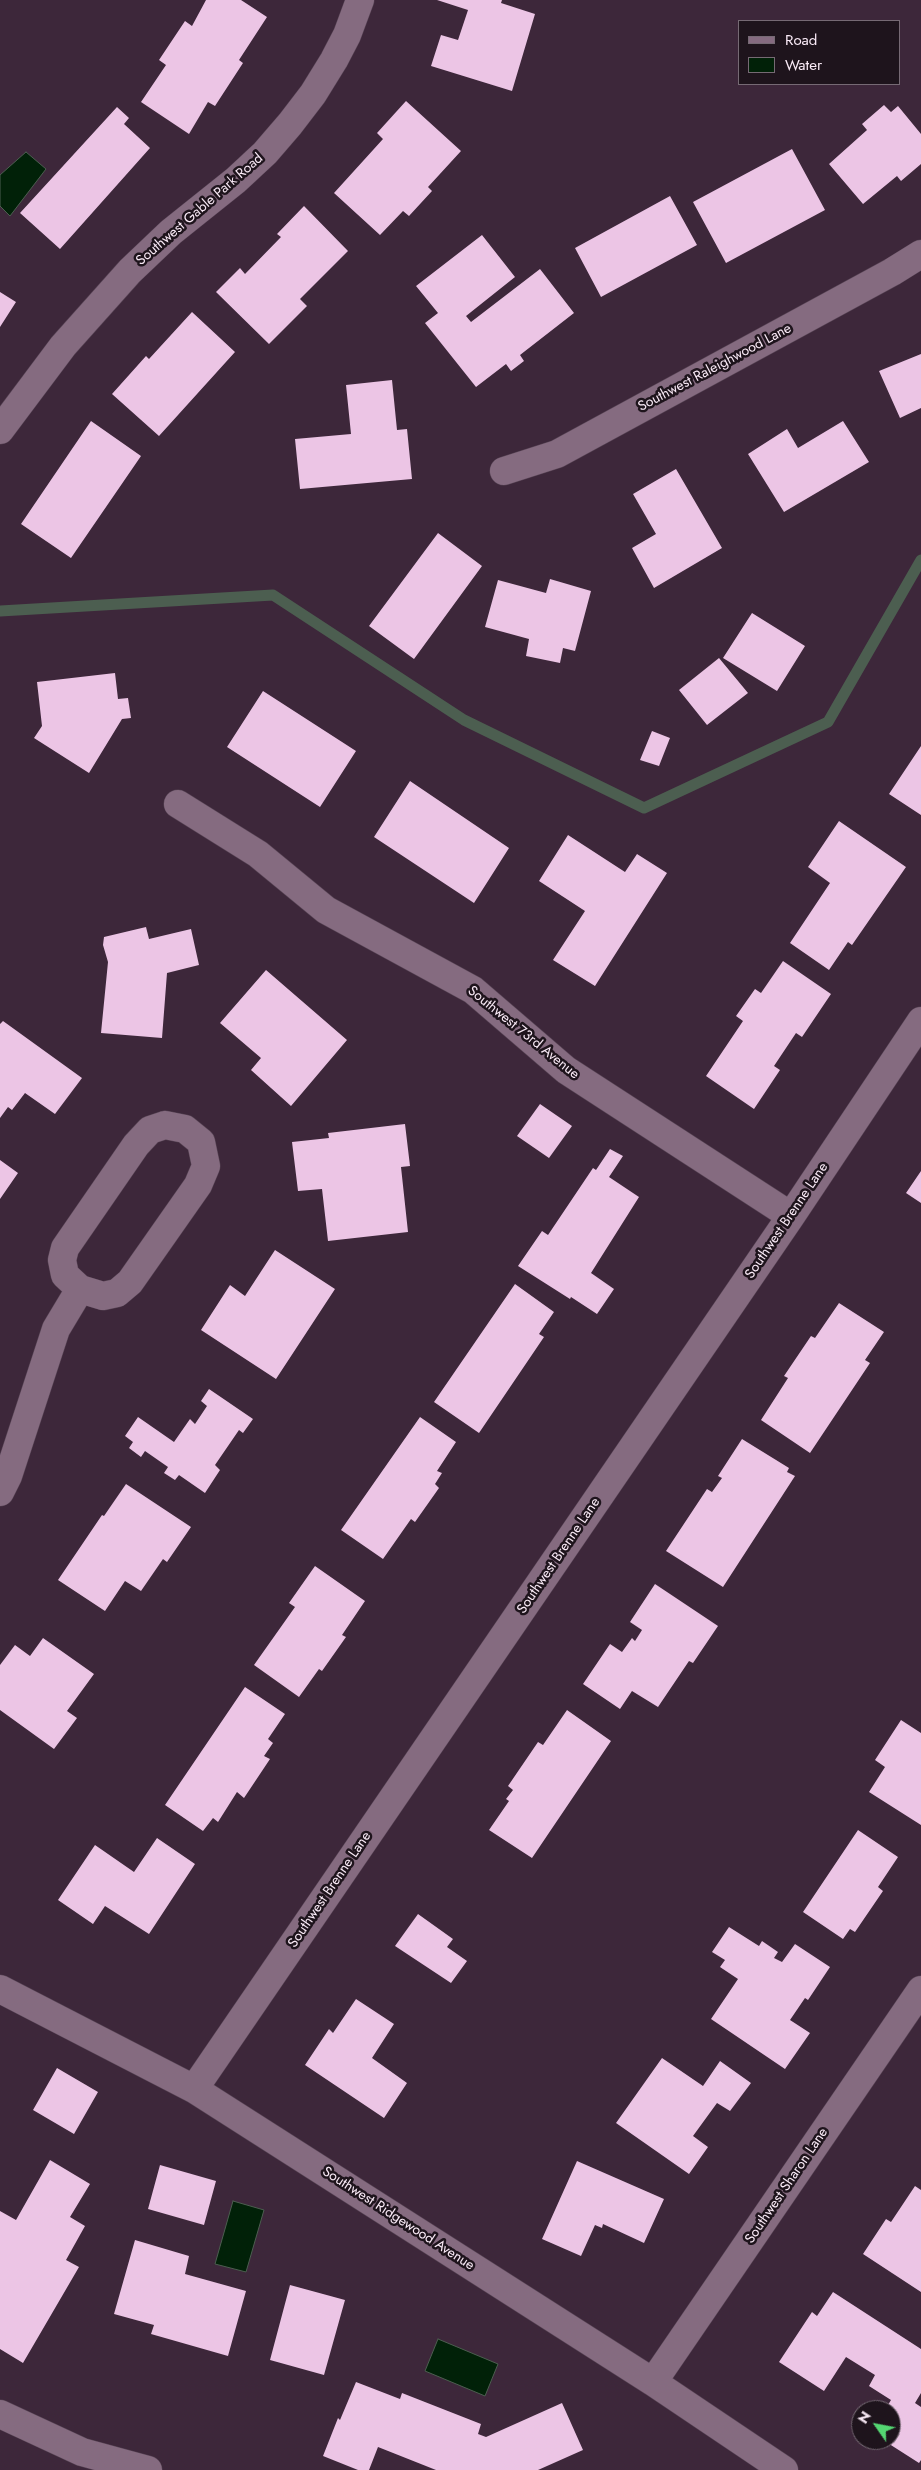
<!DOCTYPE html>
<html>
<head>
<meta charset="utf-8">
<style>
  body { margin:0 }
  #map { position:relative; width:921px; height:2470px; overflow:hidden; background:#3d273a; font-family:Jost,sans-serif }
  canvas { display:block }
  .legend { position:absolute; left:738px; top:20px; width:162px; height:65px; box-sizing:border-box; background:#1e141c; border:1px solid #766a74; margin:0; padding:6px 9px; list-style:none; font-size:15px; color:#faebf7 }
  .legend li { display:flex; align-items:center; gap:10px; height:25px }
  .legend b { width:25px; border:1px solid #766a74 }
  .north { position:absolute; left:851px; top:2400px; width:50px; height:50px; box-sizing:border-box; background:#1e141c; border:1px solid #766a74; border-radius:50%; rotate:303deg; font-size:14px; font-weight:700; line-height:20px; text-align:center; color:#faebf7 }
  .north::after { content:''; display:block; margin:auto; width:18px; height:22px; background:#54d672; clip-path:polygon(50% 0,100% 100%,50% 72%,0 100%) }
</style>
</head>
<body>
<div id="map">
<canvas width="921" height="2470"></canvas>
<ul class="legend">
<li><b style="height:6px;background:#856b80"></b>Road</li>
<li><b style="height:14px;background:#012108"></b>Water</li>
</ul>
<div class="north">N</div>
</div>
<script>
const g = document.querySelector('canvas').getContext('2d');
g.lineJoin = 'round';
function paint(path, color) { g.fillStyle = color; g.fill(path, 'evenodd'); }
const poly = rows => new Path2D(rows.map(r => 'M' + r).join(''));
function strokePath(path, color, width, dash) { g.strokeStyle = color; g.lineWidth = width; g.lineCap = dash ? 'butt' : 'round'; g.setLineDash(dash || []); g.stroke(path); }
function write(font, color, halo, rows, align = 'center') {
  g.font = font + ' Jost,sans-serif'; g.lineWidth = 5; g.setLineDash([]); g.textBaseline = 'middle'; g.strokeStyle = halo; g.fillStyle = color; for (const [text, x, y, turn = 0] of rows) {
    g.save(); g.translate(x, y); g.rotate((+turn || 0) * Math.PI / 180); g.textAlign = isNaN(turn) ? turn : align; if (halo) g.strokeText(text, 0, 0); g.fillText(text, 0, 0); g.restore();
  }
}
const water = poly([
  [26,152,46,169,10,216,0,206,0,175,26,152],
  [233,2201,264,2210,246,2272,215,2264,233,2201],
  [438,2339,498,2364,485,2396,425,2371,438,2339]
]);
paint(water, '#012108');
strokePath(water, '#4c5e50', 1);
strokePath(poly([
  [0,611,273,595,464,720,644,808,828,722,921,560]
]), '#4c5e50', 11);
paint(poly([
  [206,0,241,0,267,17,239,60,243,63,215,106,208,102,189,134,141,102,166,65,159,60,185,21,192,26],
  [437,0,502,0,501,3,535,14,512,91,431,66,441,35,458,40,468,10],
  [406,101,461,151,428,187,432,191,409,216,403,211,380,235,334,193,383,139,377,133],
  [884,105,891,112,898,106,921,134,921,164,901,181,897,176,863,204,829,164,867,130,862,124],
  [117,107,129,118,124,124,150,148,60,249,20,213],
  [792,149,825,210,726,263,693,202],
  [670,196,697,245,601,297,575,248],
  [304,206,348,251,300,299,307,306,269,344,216,292,240,268,245,274,281,237,277,234],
  [482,235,515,277,466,316,471,322,540,269,574,313,520,355,524,361,511,371,506,364,476,387,425,323,438,313,416,286],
  [0,292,16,302,0,327],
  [192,312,235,352,159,436,112,394,146,356,149,359],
  [921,354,921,408,900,418,879,371],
  [392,380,397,430,407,429,412,479,300,489,295,439,351,434,346,385],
  [91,421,141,456,71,558,21,524],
  [843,421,869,462,784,512,748,454,787,429,798,448],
  [676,469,722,548,654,588,632,548,656,534,633,494],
  [438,533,482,566,414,659,369,626],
  [550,579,591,591,575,651,563,648,560,663,526,656,529,639,485,627,498,580,546,593],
  [752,613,805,646,777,691,723,658],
  [719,658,748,693,707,725,679,690],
  [115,673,118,699,128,698,131,718,122,719,89,773,34,738,42,726,37,682],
  [263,691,356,751,320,807,227,747],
  [652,731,670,738,659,766,640,760],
  [921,746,921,815,889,794],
  [410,781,509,848,474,903,374,837],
  [839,821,906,867,852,945,848,942,829,970,790,943,830,883,808,867],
  [568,835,625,872,637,854,667,873,595,986,553,960,585,911,539,881],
  [146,927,149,939,191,929,199,965,167,973,162,1038,101,1033,108,962,103,945,104,937],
  [783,961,831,994,802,1037,796,1033,774,1066,780,1070,754,1109,706,1076,743,1021,736,1016,755,989,761,993],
  [266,970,347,1040,291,1106,251,1070,261,1058,220,1023],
  [3,1021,82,1078,55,1114,25,1093,12,1110,8,1107,0,1118,0,1024],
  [540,1104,572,1126,549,1158,517,1136],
  [405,1124,410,1166,401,1167,408,1232,328,1241,322,1189,298,1191,292,1142,329,1138,328,1133],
  [610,1149,623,1156,609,1177,639,1197,591,1273,614,1289,597,1314,571,1297,570,1299,518,1266,542,1231,548,1235,593,1168,596,1170],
  [0,1160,18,1173,0,1199],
  [921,1171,921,1203,906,1193],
  [275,1250,335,1289,276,1379,201,1330,230,1285,245,1296],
  [515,1284,554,1312,539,1334,544,1337,479,1433,434,1402],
  [839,1303,884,1332,865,1360,870,1363,810,1453,761,1420,788,1378,784,1376,811,1336,815,1338],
  [209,1389,253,1419,243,1433,239,1430,215,1465,220,1470,205,1493,179,1475,175,1480,164,1473,168,1467,145,1451,141,1457,129,1448,133,1442,125,1436,138,1417,174,1442,190,1419,195,1424,207,1406,201,1401],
  [420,1417,456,1442,437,1471,442,1473,435,1484,439,1488,415,1522,411,1519,383,1559,341,1530],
  [742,1439,789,1468,787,1472,795,1476,723,1587,666,1551,707,1489,712,1492,722,1478,718,1476],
  [126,1484,191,1527,167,1562,163,1559,141,1591,125,1581,105,1611,58,1580,102,1515,104,1516],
  [315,1566,365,1601,342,1635,346,1637,322,1671,319,1669,299,1697,254,1665,295,1607,289,1603],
  [655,1584,718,1626,693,1663,689,1661,658,1707,632,1691,620,1709,583,1684,610,1644,622,1652,632,1638,635,1641,642,1630,630,1622],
  [43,1638,94,1674,67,1711,77,1718,54,1749,0,1710,0,1665,15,1645,30,1656],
  [245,1687,285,1714,268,1739,273,1743,264,1756,270,1759,244,1798,237,1792,218,1822,213,1818,203,1831,165,1805],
  [567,1710,611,1741,532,1858,489,1830,509,1801,506,1799,513,1790,508,1786,538,1742,543,1745],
  [901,1720,921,1733,921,1825,869,1792,885,1767,875,1760],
  [858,1830,898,1857,878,1887,883,1891,855,1932,850,1929,843,1939,803,1912],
  [157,1838,195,1864,149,1934,105,1906,93,1924,58,1900,95,1845,134,1872],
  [418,1914,453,1939,447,1947,467,1961,451,1983,395,1946],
  [729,1927,759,1946,762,1941,778,1952,774,1958,782,1962,795,1944,830,1967,808,2000,805,1998,790,2020,810,2033,785,2069,711,2019,738,1979,720,1967,725,1960,712,1952],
  [356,1999,394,2024,372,2058,407,2083,384,2118,305,2065,329,2029,333,2033],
  [662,2058,703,2086,720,2061,751,2083,730,2111,717,2103,693,2136,708,2147,689,2174,616,2123],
  [57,2068,98,2092,74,2134,33,2110],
  [50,2160,90,2184,70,2217,85,2226,66,2260,79,2267,23,2363,0,2349,0,2211,16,2220],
  [577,2161,664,2199,644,2243,603,2224,602,2228,595,2225,581,2256,542,2239],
  [160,2165,216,2181,204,2225,148,2209],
  [915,2186,921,2190,921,2292,863,2254,886,2219,891,2222],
  [135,2240,189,2256,185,2274,246,2291,228,2356,151,2334,154,2325,114,2314],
  [290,2285,345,2300,324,2375,270,2360],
  [833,2292,921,2349,921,2393,915,2403,921,2407,921,2460,919,2463,883,2440,891,2440,891,2410,885,2410,891,2400,869,2386,875,2375,846,2357,824,2391,779,2362,812,2312,817,2316],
  [356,2382,400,2399,402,2393,481,2424,478,2434,486,2437,562,2403,583,2450,538,2470,436,2470,378,2447,369,2470,358,2470,323,2456,338,2418,340,2420]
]), '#ecc5e5');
const minor = poly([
  [0,430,63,346,130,271,171,232,236,180,265,153,290,124,313,94,334,60,347,35,360,0],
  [504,471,557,454,892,272,921,254],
  [178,804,258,854,326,910,473,990,566,1070,791,1216],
  [165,1125,185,1129,201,1142,206,1166,198,1185,130,1282,117,1293,103,1296,80,1289,65,1275,62,1260,65,1248,136,1145,150,1130,165,1125],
  [0,1492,8,1476,56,1329,80,1289],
  [0,1989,194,2089,653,2382,784,2470],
  [194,2089,791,1216,921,1021],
  [653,2382,921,1990],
  [0,2414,82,2452,148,2470]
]);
strokePath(minor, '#574454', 29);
strokePath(minor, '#856b80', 28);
write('14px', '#faebf7', '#1e141c', [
  ["Southwest Gable Park Road",200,210,-41],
  ["Southwest Raleighwood Lane",715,368,-28],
  ["Southwest 73rd Avenue",523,1033,39],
  ["Southwest Brenne Lane",787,1221,-56],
  ["Southwest Brenne Lane",559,1556,-56],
  ["Southwest Brenne Lane",330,1890,-56],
  ["Southwest Sharon Lane",787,2186,-56],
  ["Southwest Ridgewood Avenue",398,2219,33]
]);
</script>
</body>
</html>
